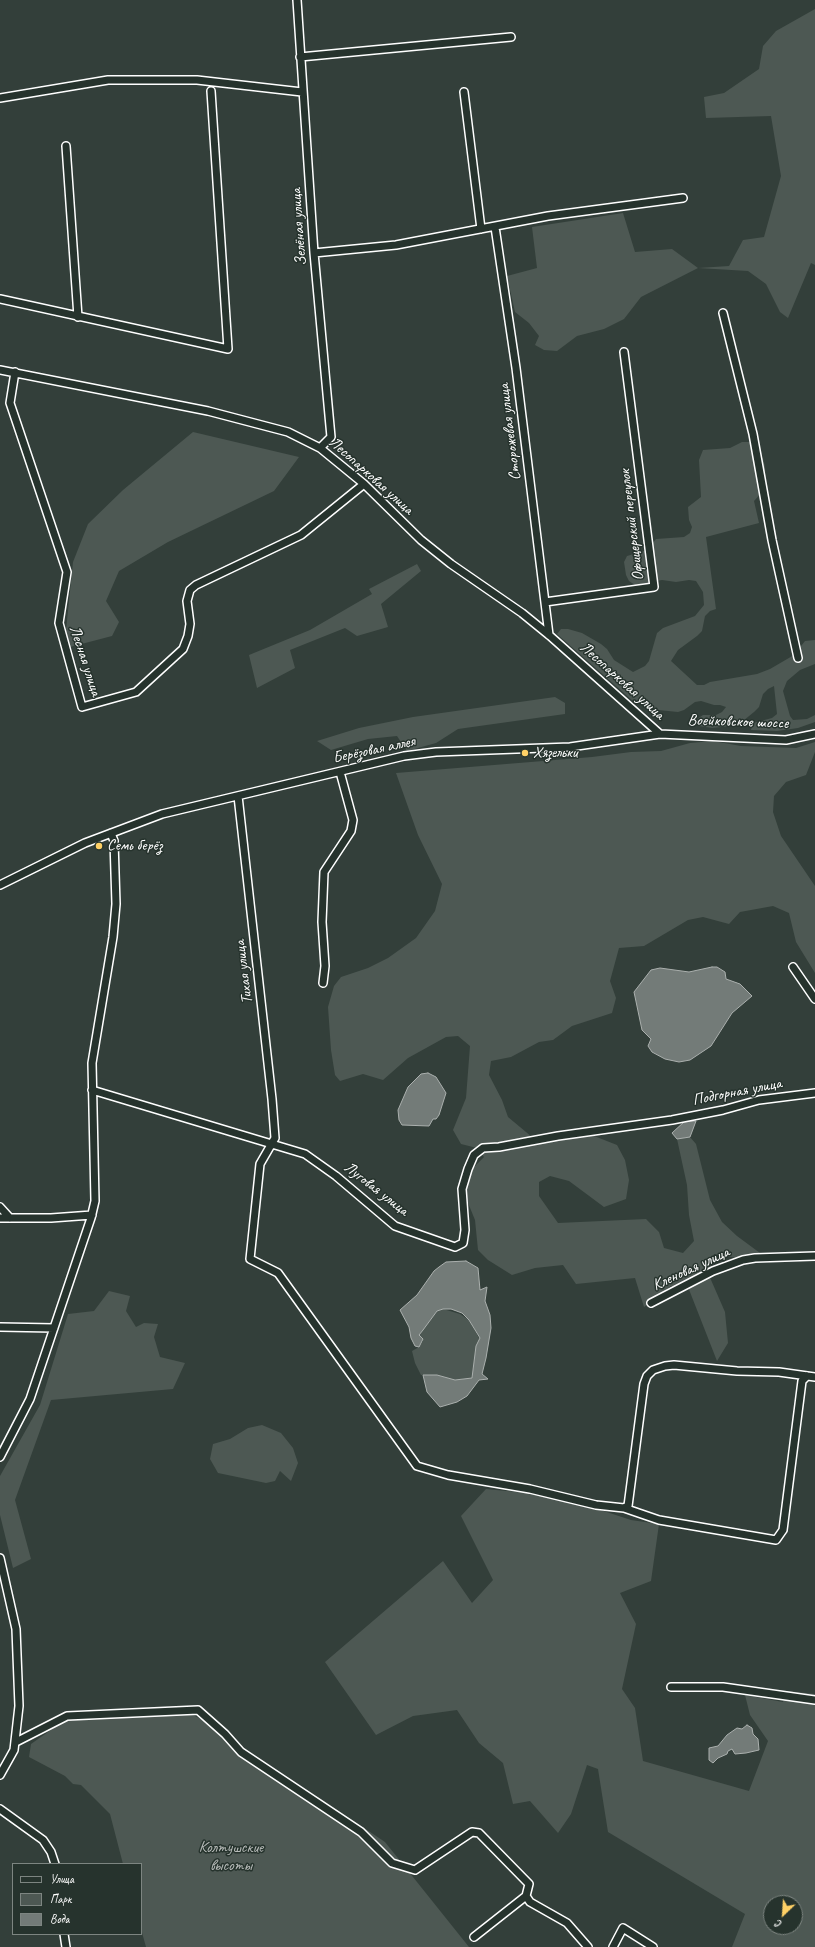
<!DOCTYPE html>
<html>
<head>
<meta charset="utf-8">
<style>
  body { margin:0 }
  #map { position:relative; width:815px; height:1947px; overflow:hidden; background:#333f3a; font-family:Caveat,sans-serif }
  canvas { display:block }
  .legend { position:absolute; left:12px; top:1863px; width:130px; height:72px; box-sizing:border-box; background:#26332d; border:1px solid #7d8581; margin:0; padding:5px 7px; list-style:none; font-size:12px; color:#fff }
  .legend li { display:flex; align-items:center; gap:8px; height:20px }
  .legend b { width:20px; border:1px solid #7d8581 }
  .north { position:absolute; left:763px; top:1895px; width:40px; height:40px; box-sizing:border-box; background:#26332d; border:1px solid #7d8581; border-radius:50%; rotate:205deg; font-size:11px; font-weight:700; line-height:16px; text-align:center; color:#fff }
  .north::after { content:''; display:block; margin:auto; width:14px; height:18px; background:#ffd166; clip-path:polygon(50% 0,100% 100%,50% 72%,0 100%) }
</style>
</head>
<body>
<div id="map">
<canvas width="815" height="1947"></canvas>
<ul class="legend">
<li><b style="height:5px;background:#26332d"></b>Улица</li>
<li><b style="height:11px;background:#4d5853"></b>Парк</li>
<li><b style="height:11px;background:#737b78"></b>Вода</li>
</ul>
<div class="north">С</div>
</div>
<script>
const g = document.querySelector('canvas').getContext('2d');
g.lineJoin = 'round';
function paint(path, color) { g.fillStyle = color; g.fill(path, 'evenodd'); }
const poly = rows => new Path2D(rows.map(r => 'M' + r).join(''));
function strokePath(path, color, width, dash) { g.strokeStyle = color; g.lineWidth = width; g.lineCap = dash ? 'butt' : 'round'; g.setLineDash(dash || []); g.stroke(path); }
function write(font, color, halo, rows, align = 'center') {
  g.font = font + ' Caveat,sans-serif'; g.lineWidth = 3; g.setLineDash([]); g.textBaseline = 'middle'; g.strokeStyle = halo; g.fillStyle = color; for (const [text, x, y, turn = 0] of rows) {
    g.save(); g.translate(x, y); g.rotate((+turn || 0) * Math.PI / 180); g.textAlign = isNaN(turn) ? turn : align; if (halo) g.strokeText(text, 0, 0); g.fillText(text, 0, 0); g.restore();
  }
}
paint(poly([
  [815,9,815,265,811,263,788,318,780,312,766,284,748,271,698,268,641,297,624,319,604,329,577,336,557,351,544,350,535,345,539,336,529,323,515,312,507,276,537,268,532,227,623,213,635,252,672,249,698,268,729,266,743,240,764,237,781,176,771,116,706,118,704,97,724,93,759,69,763,46,776,31],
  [193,432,299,457,274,491,168,542,119,571,106,601,119,622,112,636,70,647,65,640,73,562,88,524,123,490],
  [742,442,749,442,755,447,763,459,765,467,766,488,754,501,759,523,706,537,716,609,710,611,705,616,702,631,697,636,678,650,671,661,697,685,704,685,710,682,757,674,770,669,794,655,805,641,815,640,815,664,800,670,787,681,783,691,790,716,793,720,807,719,815,715,815,722,798,728,777,731,751,730,753,723,772,718,777,714,774,686,768,689,763,694,759,707,754,712,738,725,731,726,712,728,699,726,697,719,703,715,716,715,722,712,726,707,720,705,714,705,701,701,695,702,684,710,678,712,658,710,634,702,557,634,561,629,568,629,582,633,601,644,607,649,614,660,633,672,645,666,649,661,657,633,663,628,695,616,704,605,703,592,696,581,689,580,676,582,662,580,635,585,629,581,626,575,624,562,627,556,647,550,656,539,684,537,690,533,692,527,689,520,688,507,701,497,699,460,703,450,730,448],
  [417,564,421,571,381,604,388,627,357,636,345,628,290,650,295,668,257,688,249,655,310,630,372,594,369,589],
  [555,697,565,703,565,714,458,729,436,743,407,751,397,736,368,739,331,750,317,741,359,728,413,717],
  [713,741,741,746,796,748,815,742,815,752,806,775,786,782,774,796,773,812,781,836,815,886,815,973,796,942,789,913,773,906,740,912,729,924,703,917,688,920,644,946,619,948,610,981,616,998,612,1013,572,1026,553,1040,539,1042,511,1057,491,1061,489,1075,502,1100,508,1117,538,1142,589,1134,617,1145,625,1160,629,1180,626,1199,604,1207,569,1181,550,1176,539,1182,539,1196,558,1223,646,1219,659,1232,664,1248,683,1253,694,1241,689,1215,687,1185,677,1139,690,1137,696,1144,710,1200,722,1222,737,1236,760,1253,744,1259,714,1254,708,1273,725,1312,728,1343,717,1361,688,1287,671,1286,644,1307,635,1278,576,1284,563,1265,535,1268,512,1275,488,1260,478,1250,475,1220,466,1198,465,1182,472,1169,484,1157,477,1148,461,1144,453,1130,466,1098,470,1046,458,1036,446,1037,408,1058,383,1080,363,1074,340,1081,335,1075,331,1050,328,1007,334,986,341,977,368,968,388,958,416,938,435,911,442,884,418,835,396,773,592,757,631,752,661,751,690,743],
  [109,1291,130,1296,126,1311,136,1327,144,1323,158,1324,154,1337,160,1357,185,1363,173,1389,51,1400,15,1500,31,1559,13,1568,0,1515,0,1476,40,1405,68,1314,94,1311],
  [443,1309,460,1314,469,1320,479,1338,479,1343,476,1346,472,1378,453,1380,437,1375,421,1375,415,1363,412,1351,419,1347,423,1341,419,1335,437,1311],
  [262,1425,281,1433,293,1448,298,1463,291,1481,280,1471,275,1481,266,1483,218,1473,210,1459,213,1444,230,1439,248,1428],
  [486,1489,558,1496,631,1520,659,1524,651,1581,620,1593,636,1624,622,1689,635,1708,643,1761,749,1791,768,1741,750,1715,745,1695,783,1702,787,1691,815,1694,815,1947,732,1947,745,1914,608,1832,598,1769,587,1765,571,1814,558,1833,530,1801,513,1804,503,1763,479,1743,457,1710,413,1716,376,1735,325,1662,443,1561,472,1603,493,1580,461,1516],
  [771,1903,795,1903,795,1927,771,1927],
  [101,1713,191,1714,216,1727,275,1778,318,1797,385,1842,469,1947,146,1947,141,1929,141,1864,123,1864,110,1814,81,1785,73,1784,65,1776,29,1757,31,1744,65,1720]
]), '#4d5853');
const water = poly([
  [712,967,717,967,725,972,726,979,740,984,752,996,732,1013,711,1046,690,1060,679,1062,665,1059,652,1052,648,1046,651,1039,642,1030,634,992,651,970,660,968,689,972,712,967],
  [428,1073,436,1077,446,1093,439,1115,436,1119,433,1119,429,1126,402,1125,399,1120,398,1110,408,1087,421,1074,428,1073],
  [685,1121,696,1121,690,1137,677,1139,672,1133,685,1121],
  [466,1261,478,1268,480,1290,487,1287,485,1301,490,1315,491,1328,486,1358,482,1374,488,1379,479,1380,467,1396,457,1402,440,1407,427,1392,423,1375,437,1375,455,1380,472,1378,476,1346,480,1338,469,1320,462,1313,451,1309,443,1309,437,1311,423,1330,419,1335,423,1339,419,1347,415,1346,411,1338,409,1327,400,1310,417,1295,434,1271,439,1267,446,1262,466,1261],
  [747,1725,752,1728,753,1734,758,1739,759,1750,746,1753,735,1754,732,1749,728,1751,727,1754,718,1758,713,1763,709,1760,709,1748,718,1746,727,1735,737,1728,742,1729,747,1725]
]);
paint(water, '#737b78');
strokePath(water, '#abb0ae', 1);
const minor = poly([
  [297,0,314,253,331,437,320,448],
  [300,57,511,37],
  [464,92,481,229],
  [0,98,108,80,197,80,302,92],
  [66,146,78,317],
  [495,227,516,368,549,635],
  [314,253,396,245,548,216,683,198],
  [0,299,228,349,211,91],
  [723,313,753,434,772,540,798,658],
  [0,370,208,411,288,432,320,448,364,484,421,540,451,564,522,613,549,635,660,734],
  [15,372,10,403,67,572,59,623,82,707,136,692,183,649,188,636,190,624,187,601,190,590,196,585,301,535,364,484],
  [545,602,654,587,624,352],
  [238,796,272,1099,275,1138,260,1164,250,1259,278,1273,417,1466,448,1475,530,1489,596,1505,624,1508,628,1506,644,1384,647,1376,653,1370,665,1366,674,1365,737,1371,779,1372,815,1377],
  [0,885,85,843,162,814,404,756,436,752,570,747,660,734,786,740,815,734],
  [793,967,815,999],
  [323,983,325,966,322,922,324,872,351,831,353,820,340,772],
  [92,1090,305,1154,336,1176,395,1226,455,1247,463,1243,465,1230,462,1189,468,1169,474,1155,483,1148,499,1147,558,1136,672,1120,723,1110,759,1100,815,1093],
  [0,1207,10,1218],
  [0,1218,51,1218,92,1215],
  [651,1303,713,1271,743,1260,755,1258,815,1256],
  [0,1327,54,1328],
  [0,1457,30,1399,91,1218,95,1201,92,1063,113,937,116,904,114,841,111,833],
  [624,1508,659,1520,776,1540,783,1530,802,1381,807,1376],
  [0,1558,16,1629,19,1706,14,1750,0,1775],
  [671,1687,723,1687,815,1700],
  [16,1742,67,1716,198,1710,225,1734,241,1752,361,1832,392,1863,415,1870,472,1832,479,1833,529,1884,526,1896,530,1902,567,1923,588,1947],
  [0,1809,43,1840,51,1852,55,1864],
  [64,1934,66,1947],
  [474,1937,526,1896],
  [613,1947,623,1928,653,1947]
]);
strokePath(minor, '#fff', 10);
strokePath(minor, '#26332d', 7);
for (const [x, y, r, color] of [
  [525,753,4,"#ffd166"],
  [99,846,4,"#ffd166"]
]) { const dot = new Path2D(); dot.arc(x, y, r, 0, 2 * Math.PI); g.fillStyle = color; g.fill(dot); strokePath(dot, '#26332d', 1.5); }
write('16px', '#fff', '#26332d', [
  ["Зелёная улица",299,227,-94],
  ["Сторожевая улица",510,432,-97],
  ["Лесопарковая улица",371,476,42],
  ["Офицерский переулок",632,525,-97],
  ["Лесная улица",85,661,72],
  ["Лесопарковая улица",622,681,42],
  ["Воейковское шоссе",738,722,2],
  ["Берёзовая аллея",374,750,-12],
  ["Тихая улица",244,972,-97],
  ["Подгорная улица",737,1092,-11],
  ["Луговая улица",376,1189,38],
  ["Кленовая улица",691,1269,-25]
]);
write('16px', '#fff', '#26332d', [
  ["Хязельки",533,753],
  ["Семь берёз",107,846]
], 'left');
write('16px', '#b8bcba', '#26332d', [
  ["Колтушские",231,1848],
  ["высоты",231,1866]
]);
</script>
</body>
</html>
